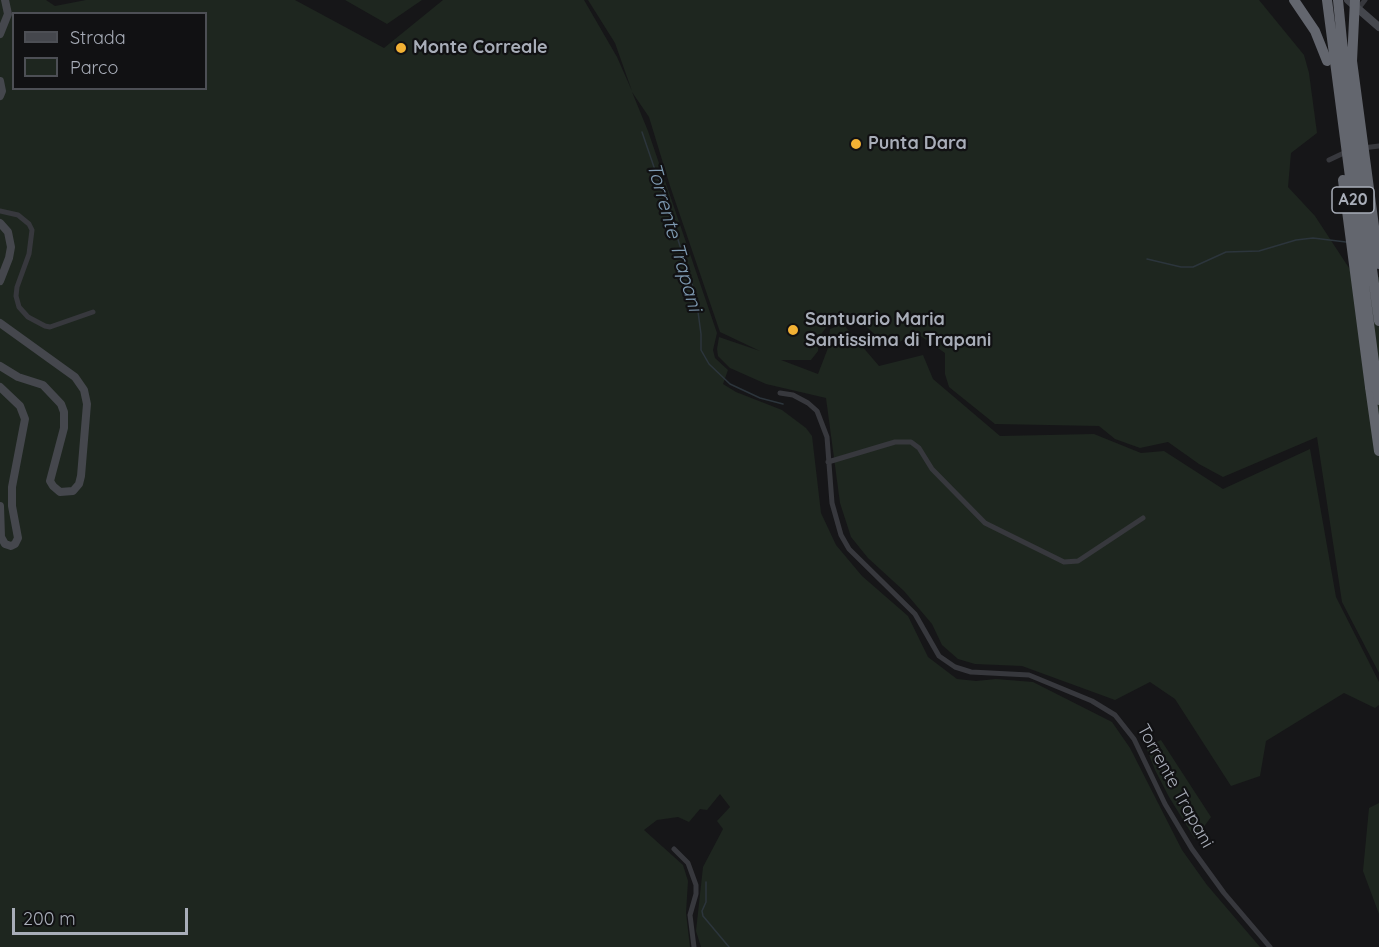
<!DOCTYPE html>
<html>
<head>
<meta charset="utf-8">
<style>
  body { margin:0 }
  #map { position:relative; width:1379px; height:947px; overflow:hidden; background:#161618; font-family:Quicksand,sans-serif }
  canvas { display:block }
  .legend { position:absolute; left:12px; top:12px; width:195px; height:78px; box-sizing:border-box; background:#111113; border:2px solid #4d4f55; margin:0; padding:8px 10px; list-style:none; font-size:18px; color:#a8adb8 }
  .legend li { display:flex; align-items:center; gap:12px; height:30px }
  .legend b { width:30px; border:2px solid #4d4f55 }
  .scale { position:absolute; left:12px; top:908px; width:176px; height:27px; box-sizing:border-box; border:3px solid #a8adb8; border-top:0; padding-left:8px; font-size:18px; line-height:21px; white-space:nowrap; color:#a8adb8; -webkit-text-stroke:4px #111113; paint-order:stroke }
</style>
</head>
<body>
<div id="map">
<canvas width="1379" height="947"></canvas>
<ul class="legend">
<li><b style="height:8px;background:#45474d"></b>Strada</li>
<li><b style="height:16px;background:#1e261f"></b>Parco</li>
</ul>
<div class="scale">200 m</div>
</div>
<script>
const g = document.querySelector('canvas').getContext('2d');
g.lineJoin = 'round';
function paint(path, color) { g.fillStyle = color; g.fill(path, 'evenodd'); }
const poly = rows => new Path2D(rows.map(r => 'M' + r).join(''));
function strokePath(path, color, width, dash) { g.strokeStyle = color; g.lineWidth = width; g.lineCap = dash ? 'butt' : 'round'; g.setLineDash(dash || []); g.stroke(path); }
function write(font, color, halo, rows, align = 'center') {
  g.font = font + ' Quicksand,sans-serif'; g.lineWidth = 4.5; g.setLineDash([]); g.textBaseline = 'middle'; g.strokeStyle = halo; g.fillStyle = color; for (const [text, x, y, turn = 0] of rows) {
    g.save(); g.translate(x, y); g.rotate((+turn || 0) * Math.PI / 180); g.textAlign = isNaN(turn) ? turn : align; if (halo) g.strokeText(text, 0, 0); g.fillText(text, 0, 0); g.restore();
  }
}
paint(poly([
  [0,0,46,0,55,6,86,0,295,0,384,48,443,0,584,0,617,57,632,91,615,43,588,0,1259,0,1304,55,1309,73,1317,133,1291,153,1288,187,1315,216,1351,271,1379,277,1379,673,1342,602,1317,437,1223,477,1199,464,1168,442,1140,448,1115,439,1099,426,995,424,949,387,945,374,945,353,919,335,887,346,852,313,831,321,819,337,818,351,811,360,781,360,818,374,828,348,830,329,843,324,879,366,923,355,933,379,1000,436,1094,434,1141,453,1164,451,1223,489,1310,449,1336,597,1379,682,1379,705,1375,708,1344,693,1266,741,1260,776,1231,786,1175,699,1150,682,1115,700,1022,666,975,664,958,659,942,645,932,624,904,591,868,558,851,537,840,503,826,398,766,384,730,368,718,356,717,349,719,337,760,351,720,332,670,186,649,117,632,92,648,131,717,333,713,350,715,358,728,370,723,384,736,392,782,410,806,428,812,436,821,513,836,545,862,576,908,616,928,657,957,679,976,681,996,679,1033,682,1112,722,1130,748,1182,850,1207,885,1260,947,701,947,696,931,703,867,723,829,717,821,730,807,720,794,707,810,700,809,689,822,678,817,657,820,644,830,683,865,688,881,686,913,690,947,0,947],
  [14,14,206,14,206,88,14,88],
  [345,0,422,0,387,24],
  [1161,740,1211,817,1195,839,1169,797,1155,770,1146,747],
  [1379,803,1379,914,1363,871,1369,808]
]), '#1e261f');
strokePath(poly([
  [642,132,669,211,696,297,701,334,701,350,709,364,730,384,760,398,783,404],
  [1147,259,1181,267,1193,267,1226,252,1259,251,1296,240,1313,238,1346,242],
  [706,882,706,902,702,911,703,916,729,947]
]), '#2c353c', 1.5);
strokePath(poly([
  [1358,9,1365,0],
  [1363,148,1379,146],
  [1329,160,1348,151],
  [0,211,18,215,29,224,32,230,29,254,17,287,16,296,19,307,28,317,45,326,50,327,93,312],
  [780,393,793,395,808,403,817,411,827,437,832,503,841,535,849,549,915,614,939,656,955,667,971,672,1029,675,1092,701,1115,715,1134,739,1165,804,1192,849,1224,893,1270,947],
  [828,462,895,442,911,442,919,448,932,469,985,523,1064,562,1078,561,1143,518],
  [674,849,688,863,696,885,696,894,690,915,694,947]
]), '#37383d', 5);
strokePath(poly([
  [1348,0,1379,27],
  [0,34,8,14,5,0],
  [0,81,2,91,0,96],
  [0,223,8,232,11,247,9,258,0,281],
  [0,323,75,377,84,390,87,404,81,476,79,484,73,491,60,492,53,486,50,481,64,428,64,412,61,404,43,385,18,377,0,366],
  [0,387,20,406,25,419,12,487,12,506,18,538,15,544,11,546,5,544,1,537,0,506]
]), '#45474d', 8);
strokePath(poly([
  [1294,0,1315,31,1327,61],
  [1370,387,1379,451]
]), '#63666e', 10);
strokePath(poly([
  [1327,0,1379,400],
  [1338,0,1344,61,1379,321],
  [1355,0,1352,61,1379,264],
  [1343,180,1370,387]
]), '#63666e', 10);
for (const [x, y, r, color] of [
  [401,48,6,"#f2b134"],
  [856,144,6,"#f2b134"],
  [793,330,6,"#f2b134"]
]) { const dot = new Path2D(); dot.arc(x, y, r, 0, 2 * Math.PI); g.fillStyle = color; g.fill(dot); strokePath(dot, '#111113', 2); }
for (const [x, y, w] of [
  [1353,200,42]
]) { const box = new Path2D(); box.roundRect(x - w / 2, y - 13, w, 26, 4.5); g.fillStyle = '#111113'; g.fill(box); strokePath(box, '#a8adb8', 1.5); }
write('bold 16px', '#a8adb8', null, [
  ["A20",1353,200]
]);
write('bold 18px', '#a8adb8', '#111113', [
  ["Monte Correale",413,48],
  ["Punta Dara",868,144],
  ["Santuario Maria",805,320],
  ["Santissima di Trapani",805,341]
], 'left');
write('18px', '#a8adb8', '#111113', [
  ["Torrente Trapani",1175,786,61]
]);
write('italic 20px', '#7f9bb3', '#111113', [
  ["Torrente Trapani",674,237,74]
]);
</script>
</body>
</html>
